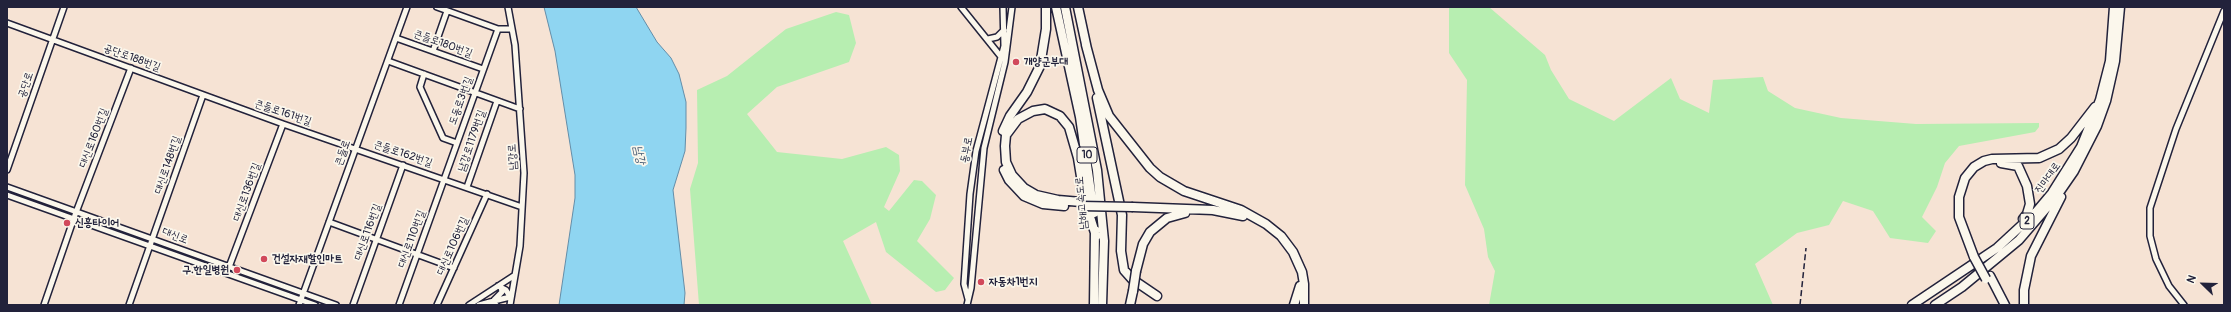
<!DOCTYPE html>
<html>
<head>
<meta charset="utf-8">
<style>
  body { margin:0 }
  #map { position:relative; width:2231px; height:312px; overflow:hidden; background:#f6e3d4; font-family:Pangolin,sans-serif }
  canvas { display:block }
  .frame { position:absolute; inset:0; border:8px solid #22223b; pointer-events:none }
  .north { position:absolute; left:2183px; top:264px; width:40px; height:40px; -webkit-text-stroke:3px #fbf7ec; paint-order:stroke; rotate:293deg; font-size:11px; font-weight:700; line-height:16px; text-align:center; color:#22223b }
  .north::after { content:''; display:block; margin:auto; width:14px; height:18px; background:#22223b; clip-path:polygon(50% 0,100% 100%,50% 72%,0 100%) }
</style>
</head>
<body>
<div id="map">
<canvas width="2231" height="312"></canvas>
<div class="frame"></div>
<div class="north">N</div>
</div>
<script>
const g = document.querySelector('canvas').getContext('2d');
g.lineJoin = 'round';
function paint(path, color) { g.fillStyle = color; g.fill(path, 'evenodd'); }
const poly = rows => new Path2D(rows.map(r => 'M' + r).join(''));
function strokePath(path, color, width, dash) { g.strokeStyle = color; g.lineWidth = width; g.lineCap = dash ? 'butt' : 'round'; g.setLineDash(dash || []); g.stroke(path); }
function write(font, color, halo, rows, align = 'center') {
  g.font = font + ' Pangolin,"Poor Story",sans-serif'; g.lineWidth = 3.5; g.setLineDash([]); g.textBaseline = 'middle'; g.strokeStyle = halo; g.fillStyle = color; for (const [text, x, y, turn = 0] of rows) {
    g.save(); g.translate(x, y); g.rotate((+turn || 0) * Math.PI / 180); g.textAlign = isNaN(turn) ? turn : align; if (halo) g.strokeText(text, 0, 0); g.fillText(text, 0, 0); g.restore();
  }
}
paint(poly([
  [1449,7,1489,7,1545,55,1551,70,1569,99,1614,121,1671,78,1680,99,1709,113,1713,80,1763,77,1768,91,1795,108,1841,118,1916,124,2039,123,2039,127,2035,132,1959,146,1945,163,1937,187,1922,217,1936,231,1928,243,1890,238,1873,211,1843,201,1829,225,1797,233,1755,264,1773,305,1489,305,1495,271,1488,257,1484,229,1465,185,1467,80,1449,53],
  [836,12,849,15,856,43,849,62,777,87,747,114,777,152,842,159,886,147,899,155,900,171,884,207,889,211,914,180,922,181,936,195,930,219,917,241,954,278,945,290,936,292,886,252,876,222,843,241,872,305,699,305,690,189,698,163,697,90,727,76,786,29]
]), '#b7eeb1');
const water = poly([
  [544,7,636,7,657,42,671,58,679,74,686,102,686,128,685,151,673,190,685,293,684,305,559,305,575,198,575,175,555,51,544,7]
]);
paint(water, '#8fd5f1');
strokePath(water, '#638da8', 1);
const minor = poly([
  [437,7,498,29,512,29],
  [508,7,515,45,524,173,520,246,510,305],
  [961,7,1002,58],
  [7,23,283,124,522,207],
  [396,38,483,69],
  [988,39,997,37,1004,30],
  [433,51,447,11],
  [388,61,520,109],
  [424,74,420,87,443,138,457,143],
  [7,170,64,7],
  [7,187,336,305],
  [467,187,497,101],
  [7,195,315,305],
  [329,222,454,268],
  [229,267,283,124],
  [968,299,964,284,970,194,976,151,1004,46,1003,7],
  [494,300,502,292,501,287],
  [490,302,510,297,506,290,498,286],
  [44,305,75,215,131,68],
  [129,305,203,95],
  [299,305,407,7],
  [353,305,403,165],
  [399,305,498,29],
  [437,305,487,194],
  [469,305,515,275],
  [479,305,490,302,496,305],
  [967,305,971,288,984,148,1005,62,1012,7],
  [2184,305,2169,286,2156,259,2150,236,2150,208,2176,129,2224,11]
]);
const highway = poly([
  [1056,7,1080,117,1094,213],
  [1065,7,1097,170,1104,241,1102,305],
  [1078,7,1087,49],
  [1086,45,1098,90,1109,116,1150,168,1160,177,1184,191,1241,210,1266,224,1281,236,1293,252,1302,272,1304,284,1304,305],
  [1097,98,1122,215,1121,251,1124,270,1132,279,1157,296],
  [1003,131,1010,116,1027,92,1040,66,1046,29,1046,7],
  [2001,163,2018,166,2027,186,2030,204,2027,214,2023,219],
  [1004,170,1009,180,1024,196,1043,204,1064,206],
  [1081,202,1058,200,1036,195,1024,188,1012,175,1006,162,1005,146,1006,135,1018,119,1033,111,1045,109,1060,116,1069,127,1078,158,1085,201,1096,236],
  [1133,207,1213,210,1243,216],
  [1974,257,1959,217,1959,197,1965,178,1974,167,1984,161,1992,159,2039,158,2059,149,2071,138,2095,107],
  [1136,271,1143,244,1150,232,1167,218,1185,213],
  [1990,276,2005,305],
  [1094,305,1095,230],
  [1130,305,1133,291],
  [1294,305,1300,286],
  [1912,305,1997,248,2036,212,2052,193,2081,147,2100,100,2110,61,2114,7],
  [1935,305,1962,287,2019,240,2056,197,2074,171,2097,126,2106,101,2115,61,2120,7],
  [2024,305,2024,290,2031,256,2061,197]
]);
strokePath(minor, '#22223b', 8);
strokePath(highway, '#22223b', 11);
strokePath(minor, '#fbf7ec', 5);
strokePath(highway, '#fbf7ec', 8);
strokePath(poly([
  [1800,305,1806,248]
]), '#22223b', 1.5, [6, 3]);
const highwayBridge = poly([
  [1081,206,1133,207],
  [1974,257,1986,279],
  [1133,291,1136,271]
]);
strokePath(highwayBridge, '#22223b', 11, []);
strokePath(highwayBridge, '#fbf7ec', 8);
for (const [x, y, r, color] of [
  [1016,62,4,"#d1495b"],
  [67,223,4,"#d1495b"],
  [264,259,4,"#d1495b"],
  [237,270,4,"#d1495b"],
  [981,282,4,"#d1495b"]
]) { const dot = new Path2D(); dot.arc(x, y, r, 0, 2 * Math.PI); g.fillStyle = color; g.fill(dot); strokePath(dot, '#fbf7ec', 1.5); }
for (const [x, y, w] of [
  [1087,155,20],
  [2027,221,14]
]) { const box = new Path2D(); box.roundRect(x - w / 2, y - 8, w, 16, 3); g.fillStyle = '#fbf7ec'; g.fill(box); strokePath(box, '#22223b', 1); }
write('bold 10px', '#22223b', null, [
  ["10",1087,155],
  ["2",2027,221]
]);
write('11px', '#22223b', '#fbf7ec', [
  ["큰들로180번길",443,44,20],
  ["공단로188번길",132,58,20],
  ["공단로",26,85,-71],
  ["도동로3번길",461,101,-70],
  ["큰들로161번길",283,113,19],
  ["대신로160번길",94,138,-69],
  ["남강로1179번길",472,141,-71],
  ["동부로",967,150,-79],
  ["큰들로",343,153,-70],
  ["큰들로162번길",403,154,19],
  ["남강로",513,157,-93],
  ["대신로148번길",168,165,-71],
  ["진마대로",2048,178,-54],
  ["대신로136번길",247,192,-70],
  ["남해고속도로",1082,203,-95],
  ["대신로116번길",368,232,-70],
  ["대신로",175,236,21],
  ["대신로110번길",412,239,-70],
  ["대신로106번길",453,246,-66]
]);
write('bold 11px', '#22223b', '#fbf7ec', [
  ["개양군부대",1024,62],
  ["신흥타이어",75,223],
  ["건설자재할인마트",272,259],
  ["구.한일병원",229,270,"right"],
  ["자동차1번지",989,282]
], 'left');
write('italic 12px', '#435872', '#fbf7ec', [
  ["남강",639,155,78]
]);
</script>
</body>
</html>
